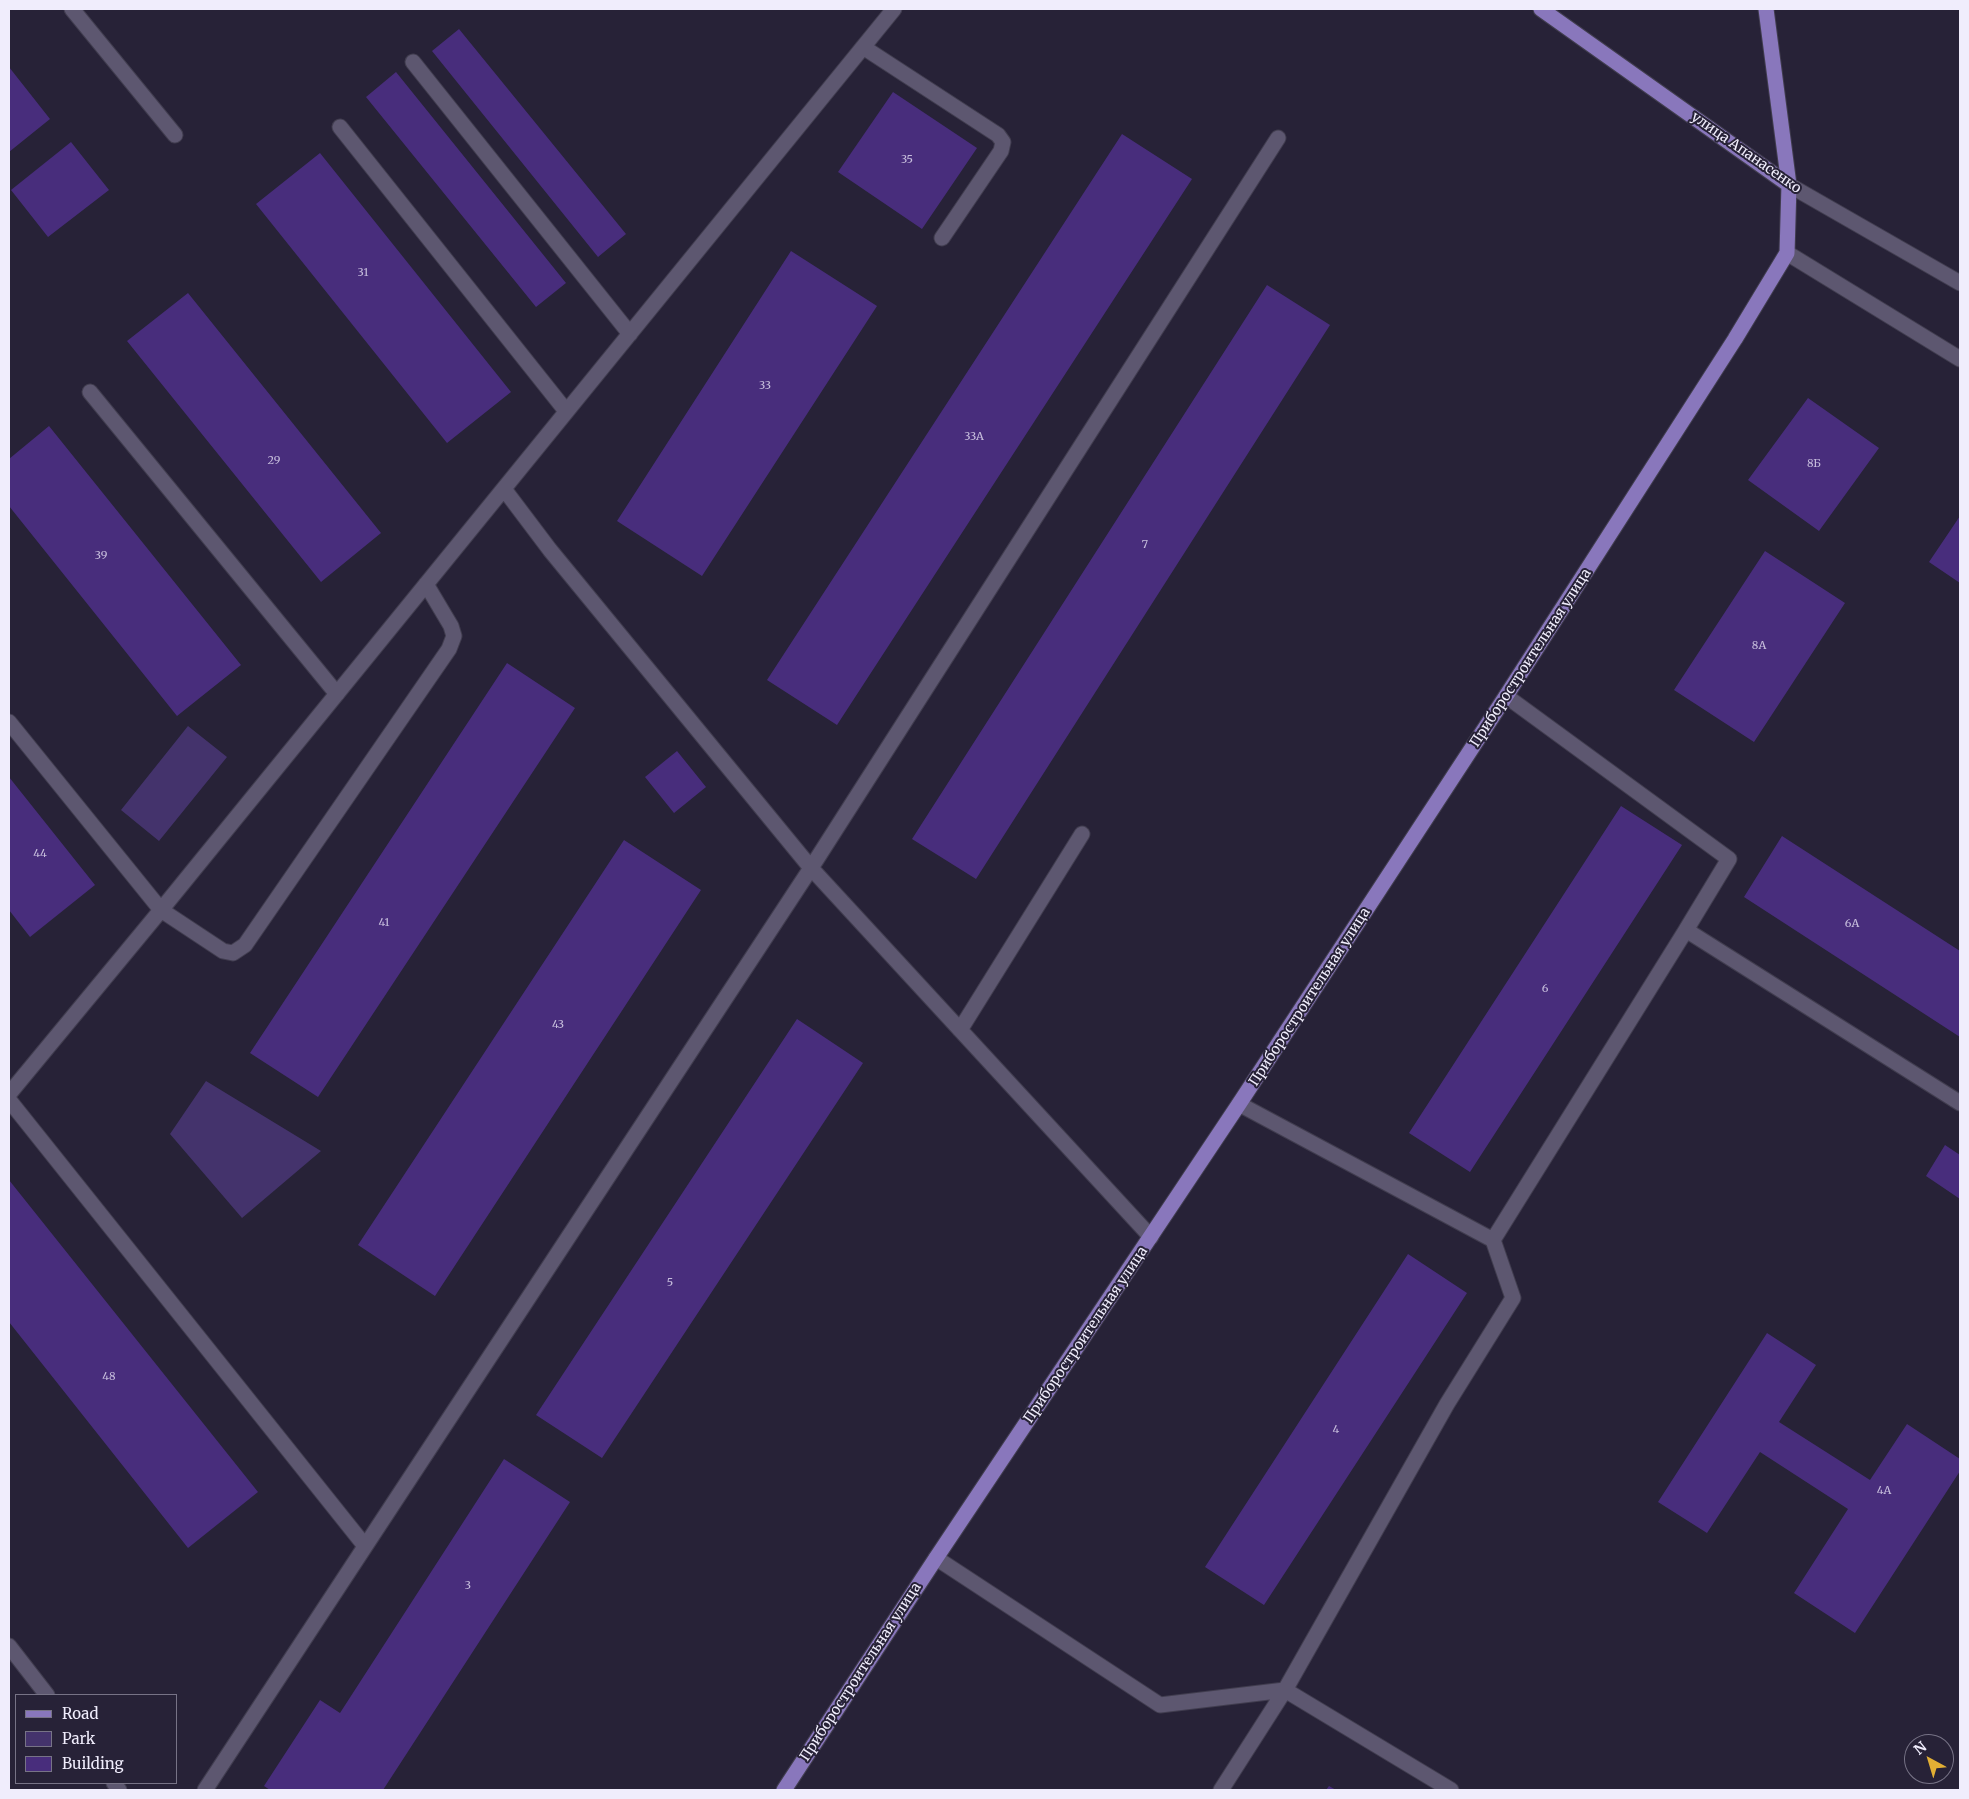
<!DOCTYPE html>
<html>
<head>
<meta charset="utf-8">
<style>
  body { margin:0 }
  #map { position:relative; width:1969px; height:1799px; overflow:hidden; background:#272237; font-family:Merriweather,serif }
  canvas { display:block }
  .frame { position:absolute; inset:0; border:10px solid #f0edfc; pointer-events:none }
  .legend { position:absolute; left:15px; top:1694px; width:162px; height:90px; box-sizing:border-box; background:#272237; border:1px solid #777386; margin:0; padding:6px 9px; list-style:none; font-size:15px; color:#f0edfc }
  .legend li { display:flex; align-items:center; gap:10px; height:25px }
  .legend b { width:25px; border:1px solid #777386 }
  .north { position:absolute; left:1904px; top:1734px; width:50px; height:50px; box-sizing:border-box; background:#272237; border:1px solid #777386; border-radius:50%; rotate:321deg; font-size:14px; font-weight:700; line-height:20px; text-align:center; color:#f0edfc }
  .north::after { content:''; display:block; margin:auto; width:18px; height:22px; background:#e2af34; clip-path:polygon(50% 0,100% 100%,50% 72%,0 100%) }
</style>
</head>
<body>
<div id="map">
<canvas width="1969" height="1799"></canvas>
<div class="frame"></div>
<ul class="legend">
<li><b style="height:6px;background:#8977bc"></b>Road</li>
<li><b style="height:14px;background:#44336c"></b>Park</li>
<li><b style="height:14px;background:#482d7c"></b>Building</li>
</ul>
<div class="north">N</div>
</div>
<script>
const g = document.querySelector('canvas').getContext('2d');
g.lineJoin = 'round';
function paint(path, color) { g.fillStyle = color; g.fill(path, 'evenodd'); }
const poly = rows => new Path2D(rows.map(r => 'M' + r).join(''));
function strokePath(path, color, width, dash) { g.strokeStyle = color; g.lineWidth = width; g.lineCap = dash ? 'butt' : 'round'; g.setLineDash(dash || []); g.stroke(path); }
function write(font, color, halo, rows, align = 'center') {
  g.font = font + ' Merriweather,serif'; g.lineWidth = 4; g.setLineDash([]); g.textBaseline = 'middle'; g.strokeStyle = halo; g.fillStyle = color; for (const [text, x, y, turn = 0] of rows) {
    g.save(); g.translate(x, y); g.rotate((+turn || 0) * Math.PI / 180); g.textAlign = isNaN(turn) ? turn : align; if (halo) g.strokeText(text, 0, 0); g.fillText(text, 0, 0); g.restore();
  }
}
paint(poly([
  [188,726,227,757,159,841,121,810],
  [206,1081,321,1151,242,1218,170,1134]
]), '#44336c');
paint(poly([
  [459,29,626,234,598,257,432,51],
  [9,67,50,119,9,152],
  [396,72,566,283,536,307,366,97],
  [893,92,977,148,922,229,838,172],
  [1122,134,1192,179,837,725,767,680],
  [71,142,109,190,48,237,11,190],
  [320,153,511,392,447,443,256,204],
  [791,251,877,306,702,576,617,521],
  [1267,285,1330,325,976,879,912,839],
  [188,293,381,533,321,582,127,341],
  [1808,398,1879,448,1819,531,1748,480],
  [49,426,241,665,177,716,9,506,9,459],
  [1960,516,1960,583,1929,562],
  [1765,551,1845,603,1754,742,1674,690],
  [507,663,575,708,318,1097,250,1053],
  [677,751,706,787,674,813,645,777],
  [9,777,95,885,30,937,9,910],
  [1621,806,1682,845,1470,1172,1409,1133],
  [1782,836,1960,951,1960,1037,1744,897],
  [624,840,701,890,435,1296,358,1245],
  [797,1019,863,1063,602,1458,536,1415],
  [1945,1145,1960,1155,1960,1199,1926,1176],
  [9,1180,258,1492,188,1548,9,1322],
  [1408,1254,1467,1293,1264,1605,1205,1567],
  [1767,1333,1816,1365,1779,1422,1870,1480,1907,1424,1960,1459,1960,1471,1855,1633,1794,1593,1848,1509,1760,1452,1707,1533,1658,1502],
  [504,1459,570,1502,383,1790,270,1790,264,1786,320,1700,340,1713],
  [1329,1786,1336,1790,1326,1790]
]), '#482d7c');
const minor = poly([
  [72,9,175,135],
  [863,47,998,135,1003,142,1001,151,942,238],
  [413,62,630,334],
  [340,127,566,411],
  [1789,185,1960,283],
  [1787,253,1960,359],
  [90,392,337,694],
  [504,489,550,550,811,868,1151,1237],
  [1506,696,1729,859,1686,930,1960,1103],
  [9,722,161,910,223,951,233,953,245,945,449,649,454,636,451,626,426,584],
  [960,1030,1082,834],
  [9,1094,161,910,894,9],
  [9,1100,365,1546],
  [1239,1104,1493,1240,1686,930],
  [936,1558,1160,1705,1285,1690,1451,1790],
  [9,1646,47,1695],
  [114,1783,119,1790],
  [205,1790,811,868,1278,138],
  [1221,1790,1285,1690,1447,1404,1513,1298,1493,1240]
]);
const major = poly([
  [1541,9,1789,185],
  [784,1790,936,1558,1239,1104,1506,696,1735,339,1787,253,1789,185,1766,9]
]);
strokePath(minor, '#413d4f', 17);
strokePath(major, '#413d4f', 17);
strokePath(minor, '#5d5770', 15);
strokePath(major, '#8977bc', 15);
write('11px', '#c6bddc', null, [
  ["35",907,160],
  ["31",363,273],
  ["33",765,386],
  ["33А",974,437],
  ["29",274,461],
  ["8Б",1814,464],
  ["7",1145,545],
  ["39",101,556],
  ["8А",1759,646],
  ["44",40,854],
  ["41",384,923],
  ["6А",1852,924],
  ["6",1545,989],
  ["43",558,1025],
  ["5",670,1283],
  ["48",109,1377],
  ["4",1336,1430],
  ["4А",1884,1491],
  ["3",468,1586]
]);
write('14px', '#f0edfc', '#272237', [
  ["улица Апанасенко",1746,153,35],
  ["Приборостроительная улица",1531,658,-57],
  ["Приборостроительная улица",1310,997,-57],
  ["Приборостроительная улица",1086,1335,-56],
  ["Приборостроительная улица",861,1672,-57]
]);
</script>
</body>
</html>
